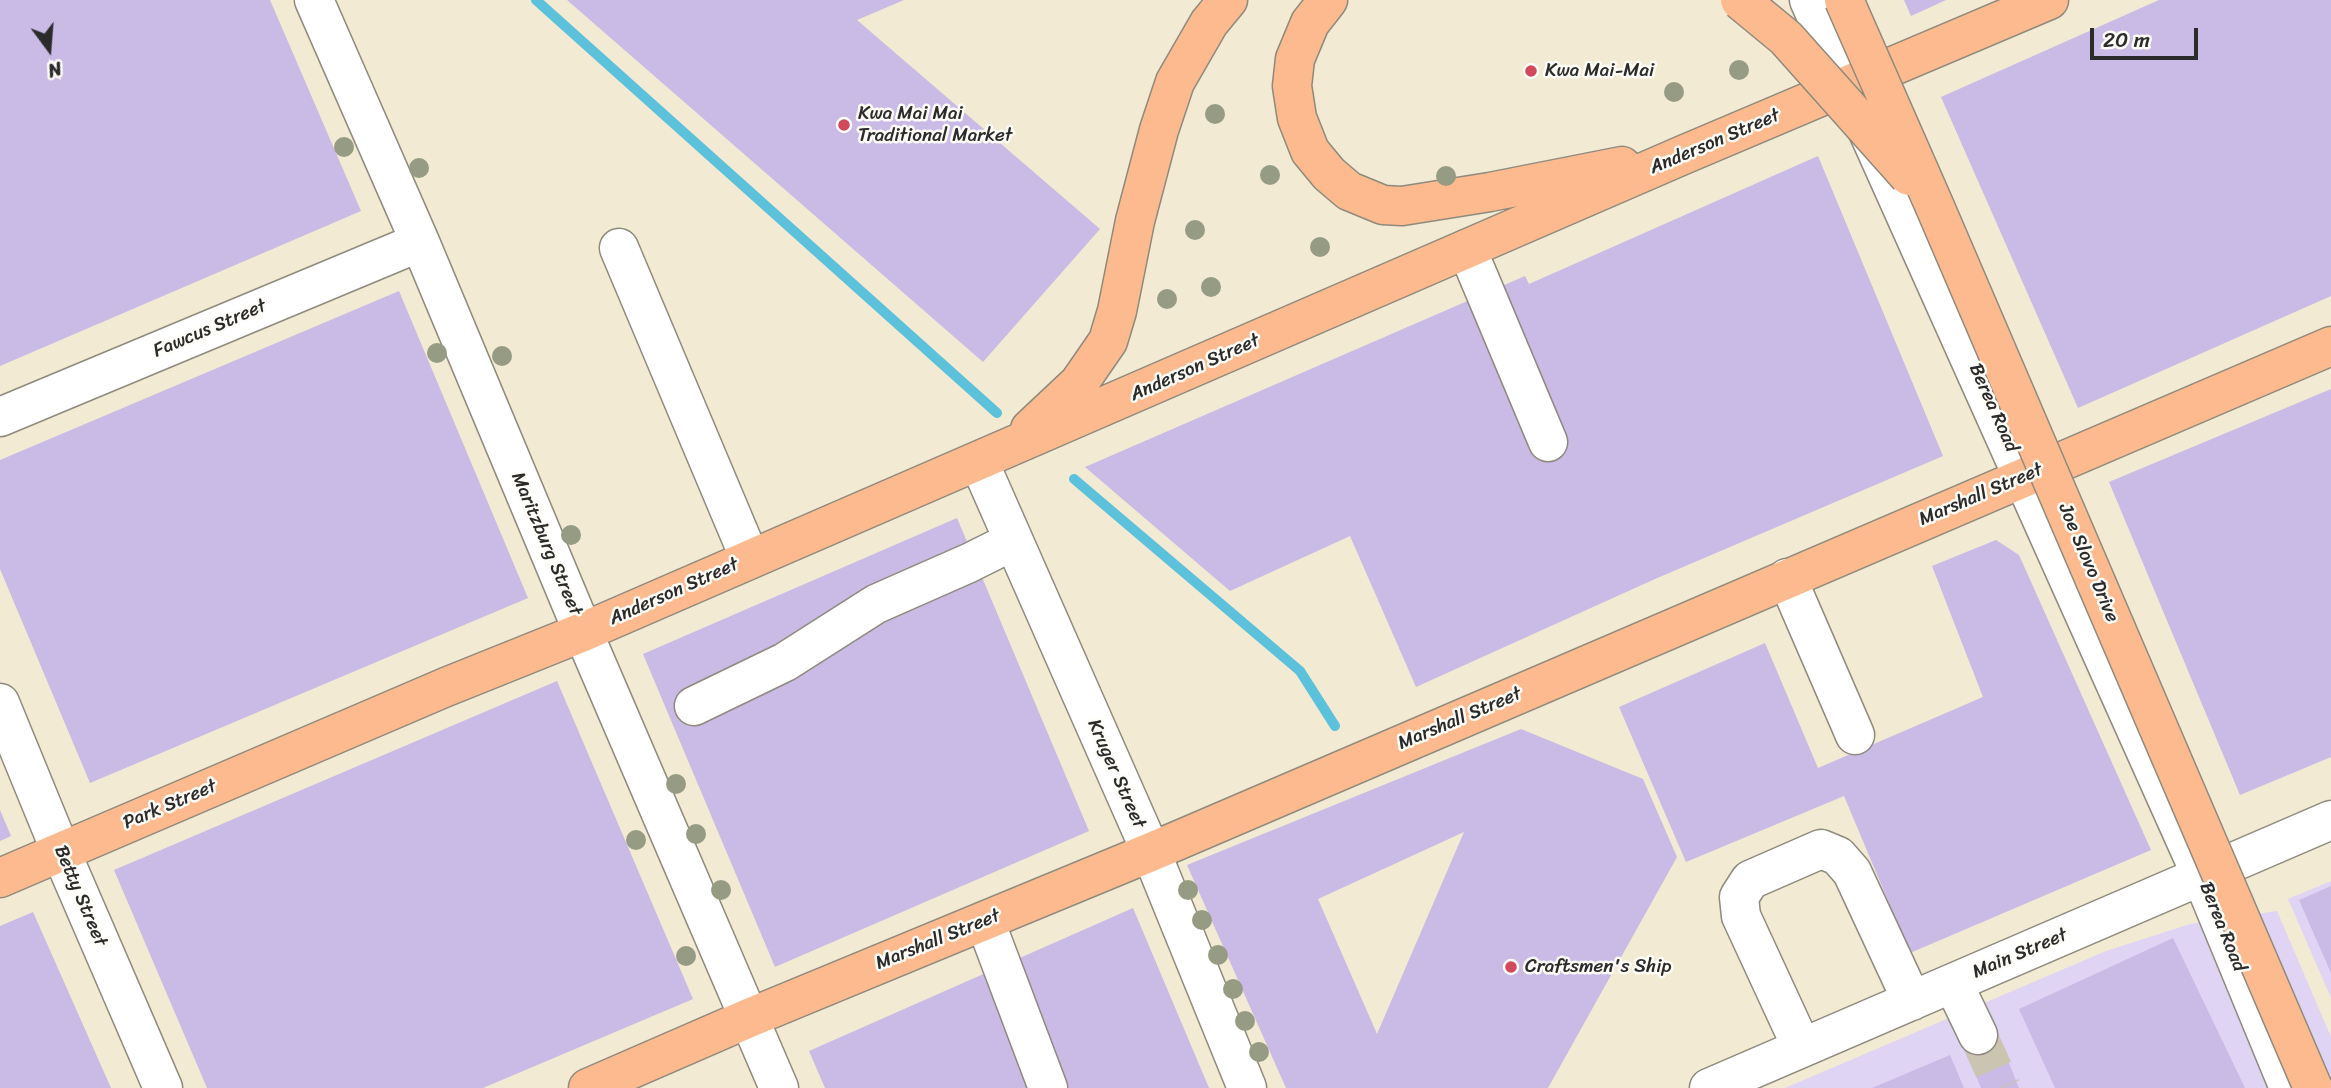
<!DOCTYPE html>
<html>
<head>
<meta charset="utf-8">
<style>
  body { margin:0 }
  #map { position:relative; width:2331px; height:1088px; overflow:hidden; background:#f2ead2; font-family:Sriracha,sans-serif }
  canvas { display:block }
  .north { position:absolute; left:14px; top:14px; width:70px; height:70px; -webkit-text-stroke:5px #fdfcf7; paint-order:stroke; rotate:164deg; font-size:19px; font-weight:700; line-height:28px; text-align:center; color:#2b2b2b }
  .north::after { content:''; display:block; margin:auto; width:24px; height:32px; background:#2b2b2b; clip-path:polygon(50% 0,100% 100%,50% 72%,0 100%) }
  .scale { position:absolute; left:2090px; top:28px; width:108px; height:32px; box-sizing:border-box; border:4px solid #2b2b2b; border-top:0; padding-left:9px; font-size:21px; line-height:24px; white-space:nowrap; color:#2b2b2b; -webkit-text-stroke:5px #fdfcf7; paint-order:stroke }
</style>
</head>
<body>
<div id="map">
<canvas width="2331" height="1088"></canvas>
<div class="north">N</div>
<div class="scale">20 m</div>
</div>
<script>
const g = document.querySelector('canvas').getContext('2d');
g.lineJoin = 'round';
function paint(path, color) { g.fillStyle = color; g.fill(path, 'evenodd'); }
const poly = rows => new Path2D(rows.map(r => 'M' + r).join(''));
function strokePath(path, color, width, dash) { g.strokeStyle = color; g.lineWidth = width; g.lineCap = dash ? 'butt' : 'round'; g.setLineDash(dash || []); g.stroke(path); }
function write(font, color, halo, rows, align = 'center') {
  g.font = font + ' Sriracha,sans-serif'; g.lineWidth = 5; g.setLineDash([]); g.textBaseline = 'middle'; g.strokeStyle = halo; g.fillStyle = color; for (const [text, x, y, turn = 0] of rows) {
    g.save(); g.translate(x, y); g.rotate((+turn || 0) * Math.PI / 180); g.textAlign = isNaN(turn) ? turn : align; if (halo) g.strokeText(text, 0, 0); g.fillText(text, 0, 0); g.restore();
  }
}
paint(poly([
  [2331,881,2331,998,2288,899],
  [2277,911,2331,1037,2331,1088,1785,1088,2106,951,2190,924]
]), '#e0d4f4');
strokePath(poly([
  [536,0,997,413],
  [1074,479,1300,671,1335,726]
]), '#5cc1da', 10);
paint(poly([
  [0,0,270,0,361,211,0,366],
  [567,0,904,0,857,20,1100,229,983,362],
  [1904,0,1946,0,1911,16],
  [2159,0,2331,0,2331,296,2078,408,1941,97],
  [1818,156,1943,456,1655,579,1416,687,1350,536,1230,591,1085,467,1525,276,1529,284],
  [399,291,528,598,90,783,0,569,0,460],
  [2331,389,2331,757,2240,795,2109,482],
  [957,518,1089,831,775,967,643,654],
  [1996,540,2019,555,2151,850,1910,953,1844,796,1686,862,1619,707,1765,643,1818,768,1983,697,1932,566],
  [557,681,693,999,483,1088,207,1088,114,870],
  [1521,729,1643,779,1677,857,1548,1088,1286,1088,1187,865],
  [1464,832,1377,1034,1318,899],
  [0,810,11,836,0,841],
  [2331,886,2331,973,2299,900],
  [1133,908,1209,1088,825,1088,809,1051],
  [33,912,111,1088,0,1088,0,926],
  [2173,938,2245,1088,2055,1088,2019,1009],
  [1995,1028,2019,1088,1981,1088,1962,1042],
  [1950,1055,1964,1088,1872,1088]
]), '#c9bae6');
strokePath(poly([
  [1978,1035,2002,1088]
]), '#cac4b1', 38, [38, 19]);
const minor = poly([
  [314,0,420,242,583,632,779,1088],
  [1809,0,2202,877,2289,1088],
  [619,248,750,559],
  [1467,249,1548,442],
  [0,417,420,242],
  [979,462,1151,852,1247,1088],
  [1787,578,1855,735],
  [0,703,61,852,163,1088],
  [694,706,785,662,876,604,969,563,1013,541],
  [985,921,1048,1088],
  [1953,983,1978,1035],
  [1802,1048,1741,916,1739,897,1750,880,1821,849,1838,856,1852,872,1912,1001],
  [1709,1088,2331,820]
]);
const major = poly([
  [1328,0,1310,23,1295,59,1292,86,1297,118,1310,151,1329,174,1349,191,1383,205,1402,206,1490,192,1622,166],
  [1030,429,1079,383,1108,341,1117,311,1135,221,1159,130,1175,82,1209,23,1228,0],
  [0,878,446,687,583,632,1683,155,2049,0],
  [588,1088,749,1018,1151,852,2331,346]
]);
strokePath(minor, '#8e8a7e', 41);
strokePath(major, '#8e8a7e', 41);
strokePath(minor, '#fff', 38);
strokePath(major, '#fcba8e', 38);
const majorBridge = poly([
  [1740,0,1786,38,1909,176],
  [1844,0,1935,207,2313,1088]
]);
strokePath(majorBridge, '#8e8a7e', 41, []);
strokePath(majorBridge, '#fcba8e', 38);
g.fillStyle = '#969b84';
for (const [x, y] of [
  [1739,70],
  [1674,92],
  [1215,114],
  [344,147],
  [419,168],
  [1270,175],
  [1446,176],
  [1195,230],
  [1320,247],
  [1211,287],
  [1167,299],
  [437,353],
  [502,356],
  [571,535],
  [676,784],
  [696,834],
  [636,840],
  [721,890],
  [1188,890],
  [1202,920],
  [1218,955],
  [686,956],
  [1233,989],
  [1245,1021],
  [1259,1052]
]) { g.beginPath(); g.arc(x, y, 10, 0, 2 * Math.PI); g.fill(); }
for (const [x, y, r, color] of [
  [1531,71,7,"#d1495b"],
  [844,125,7,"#d1495b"],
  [1511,967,7,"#d1495b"]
]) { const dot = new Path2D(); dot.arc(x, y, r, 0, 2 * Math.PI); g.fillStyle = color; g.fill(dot); strokePath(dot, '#fdfcf7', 2.5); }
write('19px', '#2b2b2b', '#fdfcf7', [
  ["Kwa Mai-Mai",1545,71],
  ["Kwa Mai Mai",858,114],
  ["Traditional Market",858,136],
  ["Craftsmen's Ship",1525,967]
], 'left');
write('19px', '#2b2b2b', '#fdfcf7', [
  ["Anderson Street",1715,142,-23],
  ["Fawcus Street",210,329,-23],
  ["Anderson Street",1195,368,-24],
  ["Berea Road",1993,408,66],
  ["Marshall Street",1981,495,-23],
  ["Maritzburg Street",546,544,67],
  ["Joe Slovo Drive",2088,563,67],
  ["Anderson Street",674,592,-24],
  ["Marshall Street",1460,719,-23],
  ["Kruger Street",1116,774,66],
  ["Park Street",170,805,-23],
  ["Betty Street",80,896,67],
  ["Berea Road",2222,927,68],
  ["Marshall Street",938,940,-22],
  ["Main Street",2020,954,-23]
]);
</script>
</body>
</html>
